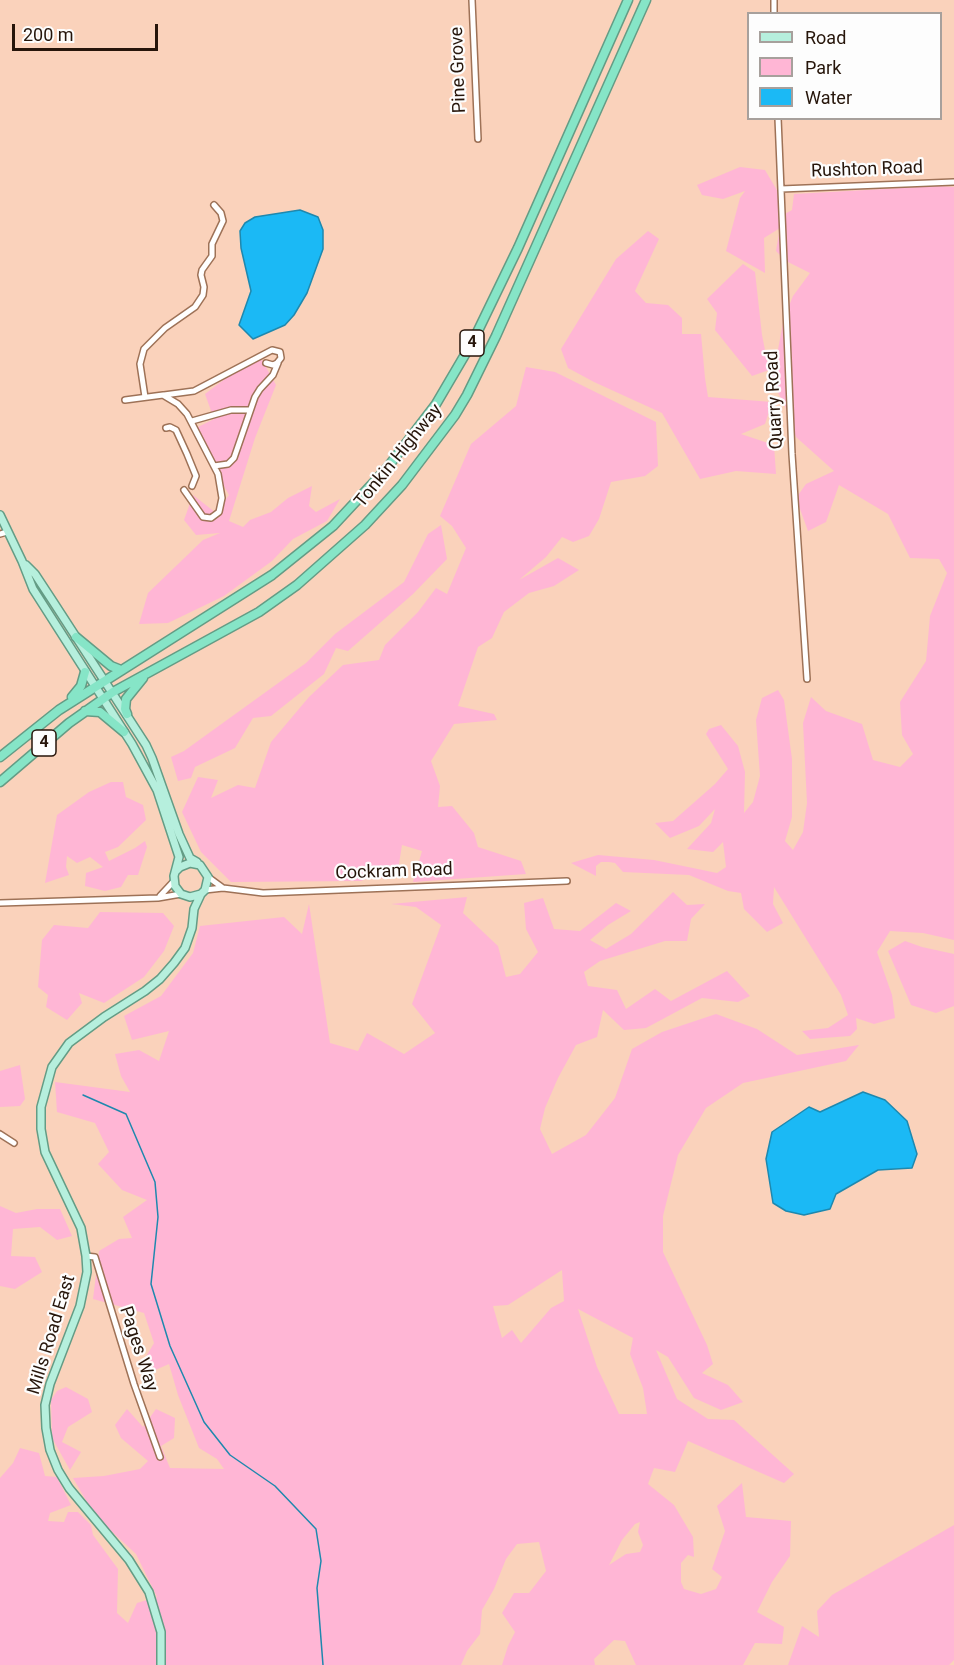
<!DOCTYPE html>
<html>
<head>
<meta charset="utf-8">
<style>
  body { margin:0 }
  #map { position:relative; width:954px; height:1665px; overflow:hidden; background:#fad2bb; font-family:Roboto,sans-serif }
  canvas { display:block }
  .legend { position:absolute; left:747px; top:12px; width:195px; height:108px; box-sizing:border-box; background:#fdfdfd; border:2px solid #a7a09c; margin:0; padding:8px 10px; list-style:none; font-size:18px; color:#26150a }
  .legend li { display:flex; align-items:center; gap:12px; height:30px }
  .legend b { width:30px; border:2px solid #a7a09c }
  .scale { position:absolute; left:12px; top:24px; width:146px; height:27px; box-sizing:border-box; border:3px solid #26150a; border-top:0; padding-left:8px; font-size:18px; line-height:21px; white-space:nowrap; color:#26150a; -webkit-text-stroke:4px #fdfdfd; paint-order:stroke }
</style>
</head>
<body>
<div id="map">
<canvas width="954" height="1665"></canvas>
<ul class="legend">
<li><b style="height:8px;background:#b6efdd"></b>Road</li>
<li><b style="height:16px;background:#ffb6d5"></b>Park</li>
<li><b style="height:16px;background:#1bb9f5"></b>Water</li>
</ul>
<div class="scale">200 m</div>
</div>
<script>
const g = document.querySelector('canvas').getContext('2d');
g.lineJoin = 'round';
function paint(path, color) { g.fillStyle = color; g.fill(path, 'evenodd'); }
const poly = rows => new Path2D(rows.map(r => 'M' + r).join(''));
function strokePath(path, color, width, dash) { g.strokeStyle = color; g.lineWidth = width; g.lineCap = dash ? 'butt' : 'round'; g.setLineDash(dash || []); g.stroke(path); }
function write(font, color, halo, rows, align = 'center') {
  g.font = font + ' Roboto,sans-serif'; g.lineWidth = 4.5; g.setLineDash([]); g.textBaseline = 'middle'; g.strokeStyle = halo; g.fillStyle = color; for (const [text, x, y, turn = 0] of rows) {
    g.save(); g.translate(x, y); g.rotate((+turn || 0) * Math.PI / 180); g.textAlign = isNaN(turn) ? turn : align; if (halo) g.strokeText(text, 0, 0); g.fillText(text, 0, 0); g.restore();
  }
}
paint(poly([
  [740,167,765,170,781,197,781,216,792,210,794,194,938,186,954,187,954,940,923,933,890,931,877,952,892,995,895,1018,874,1024,856,1018,857,1029,850,1036,810,1039,802,1031,828,1028,848,1015,841,995,774,887,773,904,783,923,767,932,744,909,741,893,728,891,689,875,623,872,615,863,609,862,601,862,596,866,596,876,571,863,598,855,654,860,717,873,726,867,723,842,713,852,687,849,711,823,715,809,699,826,670,838,655,823,673,821,715,784,728,769,706,734,709,729,721,725,738,746,745,772,744,813,753,802,760,776,756,720,762,698,778,690,784,700,792,759,792,817,785,841,793,850,803,832,807,803,803,723,811,697,826,711,862,724,873,760,900,767,913,754,902,735,900,702,926,661,930,616,947,573,939,559,910,558,888,514,839,485,826,522,808,531,796,498,806,484,834,471,796,437,785,406,772,381,784,318,793,296,810,273,786,261,776,251,780,228,764,238,765,273,726,251,740,198,745,191,723,199,702,195,697,185],
  [648,231,659,239,635,291,646,303,668,305,682,318,682,334,701,334,705,378,708,397,772,402,765,424,741,434,774,445,776,474,736,471,700,479,662,413,594,382,568,368,561,349,616,259],
  [743,264,755,272,762,335,769,370,752,376,715,330,717,313,707,299],
  [262,360,276,385,255,438,229,521,243,527,250,520,271,512,288,498,312,486,309,506,316,512,340,499,327,521,293,539,272,561,224,596,168,623,139,624,148,593,203,540,220,533,196,535,184,520,193,495,216,513,229,495,192,430,214,419,205,394,246,363],
  [526,367,555,372,656,422,658,466,645,476,611,482,599,519,589,536,573,542,562,537,546,557,519,580,558,558,579,570,554,586,529,593,504,612,492,638,478,647,458,706,494,714,497,720,454,724,431,761,440,786,438,807,452,806,474,833,478,847,521,861,526,874,413,882,422,851,402,845,398,870,388,879,371,877,361,881,231,882,201,852,182,812,198,777,218,780,211,798,238,785,255,788,271,742,309,697,343,665,379,660,385,645,418,612,436,588,447,594,466,548,452,526,440,516,471,444,516,406],
  [441,525,447,559,413,594,348,651,336,648,324,674,271,716,253,718,235,748,195,767,191,778,178,781,171,757,184,751,306,663,335,634,404,582,428,534],
  [111,782,123,782,126,797,143,805,146,820,118,847,105,852,109,861,135,848,145,841,147,847,138,875,128,875,121,887,105,891,85,886,86,873,103,867,90,857,77,863,67,856,66,867,69,875,45,883,57,815,89,792],
  [673,892,687,905,705,904,691,919,687,941,665,941,600,961,584,972,588,986,617,990,626,1009,655,989,671,1001,727,971,750,996,738,1002,702,998,646,1028,624,1030,603,1010,597,1037,576,1045,558,1078,545,1108,540,1129,552,1154,586,1135,615,1098,632,1049,662,1032,716,1014,757,1029,797,1055,859,1045,846,1061,743,1083,706,1108,678,1155,663,1216,663,1252,707,1345,713,1364,702,1373,728,1385,743,1402,721,1410,694,1398,668,1357,656,1350,677,1399,708,1419,734,1420,794,1474,784,1483,688,1441,675,1472,654,1468,648,1484,674,1505,693,1537,694,1557,688,1555,681,1563,681,1582,684,1589,701,1594,716,1589,722,1577,712,1569,725,1531,717,1506,742,1483,746,1517,791,1521,790,1556,772,1582,757,1612,784,1627,782,1644,755,1643,743,1665,636,1665,625,1641,614,1640,594,1659,595,1665,502,1665,508,1646,515,1632,502,1613,514,1593,529,1593,546,1571,539,1542,517,1544,506,1559,494,1589,482,1610,480,1634,467,1651,461,1665,0,1665,0,1478,13,1463,20,1448,39,1453,45,1476,57,1477,71,1505,50,1513,48,1521,64,1522,68,1512,78,1512,91,1525,93,1535,118,1569,117,1613,128,1623,137,1603,157,1597,136,1554,95,1516,73,1478,104,1476,140,1469,148,1461,121,1438,115,1425,127,1409,143,1427,156,1409,175,1418,174,1438,161,1446,170,1468,224,1469,217,1459,199,1448,178,1395,169,1364,153,1371,144,1360,154,1343,144,1313,93,1299,99,1251,119,1239,132,1238,123,1217,147,1200,122,1190,98,1164,109,1152,95,1123,57,1112,55,1082,130,1092,121,1076,115,1054,139,1050,159,1061,169,1031,132,1040,124,1016,161,996,193,953,200,926,284,917,302,934,309,904,330,1043,358,1051,367,1033,404,1054,435,1033,412,1004,441,925,416,907,391,904,467,897,463,913,498,946,506,977,520,974,538,952,526,929,524,903,543,898,554,929,580,931,616,903,631,911,608,925,590,940,606,949,631,934],
  [562,1270,564,1301,551,1308,521,1343,512,1330,502,1338,493,1306,508,1305],
  [578,1309,633,1338,630,1354,643,1388,647,1414,619,1414,597,1367],
  [640,1522,638,1532,643,1545,640,1552,626,1554,609,1565,622,1540,635,1524],
  [100,912,163,913,174,926,164,951,144,977,104,1003,79,993,82,1003,67,1020,46,1007,48,995,38,987,42,940,54,925,88,928],
  [905,941,922,947,954,954,954,1006,936,1013,911,1005,888,951],
  [20,1065,25,1099,20,1106,0,1107,0,1071],
  [0,1206,16,1213,37,1209,60,1209,72,1236,57,1240,40,1227,13,1229,11,1256,35,1257,42,1272,15,1289,0,1286],
  [66,1387,88,1399,92,1412,68,1427,62,1442,81,1452,70,1470,52,1438,51,1400,57,1391],
  [954,1525,954,1660,949,1665,788,1665,802,1626,819,1637,817,1611,832,1595]
]), '#ffb6d5');
const water = poly([
  [300,210,318,217,323,230,323,249,307,293,294,315,285,325,253,339,239,325,251,291,241,248,240,231,245,223,255,217,300,210],
  [863,1092,885,1100,907,1121,917,1154,912,1168,878,1170,836,1194,830,1209,804,1215,786,1211,773,1203,766,1159,772,1132,809,1107,820,1112,863,1092]
]);
paint(water, '#1bb9f5');
strokePath(water, '#1e88ae', 1.5);
strokePath(poly([
  [83,1095,126,1114,155,1182,158,1217,151,1284,170,1346,204,1422,230,1455,275,1486,316,1529,321,1561,317,1588,323,1665]
]), '#1e88ae', 1.5);
const minor = poly([
  [472,0,478,139],
  [774,0,774,14],
  [778,118,792,454,807,679],
  [781,189,954,182],
  [164,395,194,391,272,350,280,352,281,358,277,363,273,365,266,363],
  [145,397,140,364,144,349,165,328,195,307,203,295,204,287,201,275,202,270,212,256,212,244,223,221,221,213,214,205],
  [125,400,163,395,178,404,187,414,218,474,222,498,219,512,211,518,203,517,184,490],
  [192,421,231,410,250,410],
  [166,428,170,427,176,430,187,454,196,476,192,486],
  [214,466,228,464,234,458,255,397,260,389,273,375,278,363],
  [0,534,7,532],
  [208,877,223,888],
  [205,890,223,888,263,893,567,881],
  [160,896,174,881],
  [0,903,158,898,181,894],
  [0,1134,14,1143],
  [86,1256,95,1257,134,1384,160,1457]
]);
const major = poly([
  [0,515,22,561,33,589,132,744,157,790,179,857,174,876,175,886,181,894,190,897,201,894,205,890,208,877,200,865,190,863,180,867,176,871],
  [26,565,35,574,54,603,146,745,152,758,179,834,190,858,197,862],
  [161,1665,161,1632,149,1592,129,1560,69,1488,58,1470,50,1450,46,1428,45,1405,50,1384,80,1306,87,1272,86,1256,81,1228,45,1152,41,1129,41,1107,52,1067,69,1043,104,1017,145,991,160,979,174,963,185,948,192,928,194,909,201,894]
]);
const highway = poly([
  [76,637,111,666,121,670],
  [72,697,81,686,85,672],
  [85,711,100,712,124,732],
  [127,714,125,709,126,699,143,678],
  [0,757,59,710,272,575,333,526,387,468,436,404,473,341,518,248,628,0],
  [0,782,69,723,113,692,259,612,297,585,365,525,402,485,455,415,467,395,496,336,646,0]
]);
strokePath(minor, '#9e7257', 8);
strokePath(major, '#649c85', 10);
strokePath(highway, '#649c85', 11);
strokePath(minor, '#fff', 5);
strokePath(major, '#b6efdd', 7);
strokePath(highway, '#86e5c7', 8);
for (const [x, y, w] of [
  [472,343,24],
  [44,743,24]
]) { const box = new Path2D(); box.roundRect(x - w / 2, y - 13, w, 26, 4.5); g.fillStyle = '#fdfdfd'; g.fill(box); strokePath(box, '#26150a', 1.5); }
write('bold 16px', '#26150a', null, [
  ["4",472,343],
  ["4",44,743]
]);
write('18px', '#26150a', '#fdfdfd', [
  ["Pine Grove",459,70,-92],
  ["Rushton Road",867,170,-2],
  ["Quarry Road",775,400,-93],
  ["Tonkin Highway",399,456,-51],
  ["Cockram Road",394,872,-2],
  ["Mills Road East",52,1335,-73],
  ["Pages Way",138,1349,72]
]);
</script>
</body>
</html>
